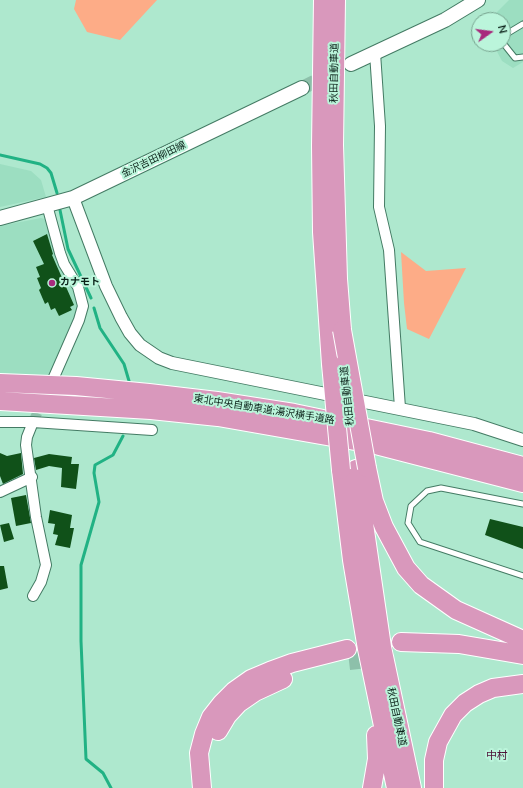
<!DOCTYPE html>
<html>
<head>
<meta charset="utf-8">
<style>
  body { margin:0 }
  #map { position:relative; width:523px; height:788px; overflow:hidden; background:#aee8ce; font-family:"Nunito Sans",sans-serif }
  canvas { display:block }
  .north { position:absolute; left:471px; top:12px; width:40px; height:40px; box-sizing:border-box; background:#bbf5db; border:1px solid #75a18d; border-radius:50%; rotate:76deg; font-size:11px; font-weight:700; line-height:16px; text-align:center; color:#0b2219 }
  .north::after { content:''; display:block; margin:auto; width:14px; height:18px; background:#a82b7d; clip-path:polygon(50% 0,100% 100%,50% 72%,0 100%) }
</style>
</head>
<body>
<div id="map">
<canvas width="523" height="788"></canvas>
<div class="north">N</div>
</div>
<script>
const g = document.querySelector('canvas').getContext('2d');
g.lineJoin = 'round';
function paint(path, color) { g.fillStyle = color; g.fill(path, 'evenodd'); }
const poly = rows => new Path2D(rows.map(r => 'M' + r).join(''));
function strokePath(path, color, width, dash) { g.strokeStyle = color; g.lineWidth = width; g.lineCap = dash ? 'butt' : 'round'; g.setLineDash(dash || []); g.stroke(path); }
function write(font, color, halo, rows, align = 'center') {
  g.font = font + ' "Nunito Sans","Noto Sans JP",sans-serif'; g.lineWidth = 4; g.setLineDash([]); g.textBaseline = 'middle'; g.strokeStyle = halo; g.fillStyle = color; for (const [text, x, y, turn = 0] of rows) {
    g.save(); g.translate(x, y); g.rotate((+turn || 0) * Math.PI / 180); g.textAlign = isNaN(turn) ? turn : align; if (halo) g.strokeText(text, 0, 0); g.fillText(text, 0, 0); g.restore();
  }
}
paint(poly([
  [509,0,523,0,523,62,513,68,502,61,493,44,503,44,503,20,489,20],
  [0,164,31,171,41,180,46,197,0,207],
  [41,218,48,220,75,287,79,313,52,377,0,375,0,226]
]), '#9cdec1');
paint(poly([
  [76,0,157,0,120,40,87,32,74,9],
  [401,252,426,271,466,268,429,339,407,329,404,303]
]), '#fdac87');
strokePath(poly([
  [0,155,40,164,47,168,51,173,57,193],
  [60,210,68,249,91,298],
  [94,308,100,328,124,364,129,381],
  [111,788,103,773,86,759,81,641,81,565,99,502,94,473,95,465,113,455,123,436]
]), '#21b284', 3);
paint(poly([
  [47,234,53,254,52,255,74,305,70,307,72,310,59,316,55,308,51,310,48,302,45,304,39,290,41,288,37,278,40,277,36,267,44,264,33,241],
  [0,453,7,456,21,453,23,474,3,484,0,476],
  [49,454,72,457,71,464,79,464,76,489,61,487,62,468,49,466,36,470,34,458],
  [26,495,31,523,16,526,11,498],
  [50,510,72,515,70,528,74,528,70,548,55,545,58,535,53,534,55,524,48,523],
  [490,519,523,527,523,549,485,535],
  [9,523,14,539,4,542,0,525],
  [0,566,4,566,8,588,0,590]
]), '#105119');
strokePath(poly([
  [33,422,52,382]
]), '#8dc0aa', 10, [10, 5]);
strokePath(poly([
  [302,88,330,74]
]), '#8dc0aa', 14, [14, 7]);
strokePath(poly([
  [349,661,401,655]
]), '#8dc0aa', 18, [18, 9]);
const service = poly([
  [503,36,523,24],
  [503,43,515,58,523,57],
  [523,504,441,488,427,491,411,506,408,523,420,542,523,576]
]);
const minor = poly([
  [375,53,380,126,379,207,389,250,400,408],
  [47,205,60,253,64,264,78,287,83,306,79,320,54,377],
  [0,422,33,422,152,430],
  [33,422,27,437,26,445,36,517,46,565,41,582,33,596],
  [0,492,32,477]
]);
const tertiary = poly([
  [73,198,106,286,121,317,130,333,140,345,159,358,172,363,474,424,523,440]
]);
const secondary = poly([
  [351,64,445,20,478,0],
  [0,218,73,198,302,88]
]);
const motorway = poly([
  [323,0,321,146,322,232,331,364],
  [336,0,334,145,338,279,342,330],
  [0,383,76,386,149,393,217,401,294,413,429,441,523,466],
  [0,401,151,410,218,417,372,444,523,483],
  [367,468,374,501,384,527,406,568,421,585,456,610,523,640],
  [356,469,382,647,412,788],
  [341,470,352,560,367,649,396,788],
  [401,642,459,644,523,655],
  [218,731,227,716,239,703,255,692,283,679],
  [202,788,199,753,204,734,211,717,222,703,234,691,251,679,270,671,292,663,347,649],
  [372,788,377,759,376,735],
  [434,788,434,760,438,742,453,715,465,703,479,694,493,688,523,684]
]);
strokePath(service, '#447b64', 7);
strokePath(minor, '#447b64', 12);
strokePath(tertiary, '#447b64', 14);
strokePath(secondary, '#447b64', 16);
strokePath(motorway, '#fff', 20);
strokePath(service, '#fff', 5);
strokePath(minor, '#fff', 10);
strokePath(tertiary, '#fff', 12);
strokePath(secondary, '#fff', 14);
strokePath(motorway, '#d998bc', 18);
const motorwayBridge = poly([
  [342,330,367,468],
  [331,364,341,470]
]);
strokePath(motorwayBridge, '#fff', 20, []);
strokePath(motorwayBridge, '#d998bc', 18);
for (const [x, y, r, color] of [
  [52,283,4,"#a82b7d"]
]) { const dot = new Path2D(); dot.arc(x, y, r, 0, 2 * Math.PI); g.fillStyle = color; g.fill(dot); strokePath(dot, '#bbf5db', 1.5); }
write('10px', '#0b2219', '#bbf5db', [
  ["秋田自動車道",335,73,-89],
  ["金沢吉田柳田線",154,160,-26],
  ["秋田自動車道",348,396,-96],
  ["東北中央自動車道;湯沢横手道路",264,410,9],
  ["秋田自動車道",396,717,78]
]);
write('bold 10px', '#0b2219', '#bbf5db', [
  ["カナモト",60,283]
], 'left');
write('11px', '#4e1339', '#bbf5db', [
  ["中村",497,756]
]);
</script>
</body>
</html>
